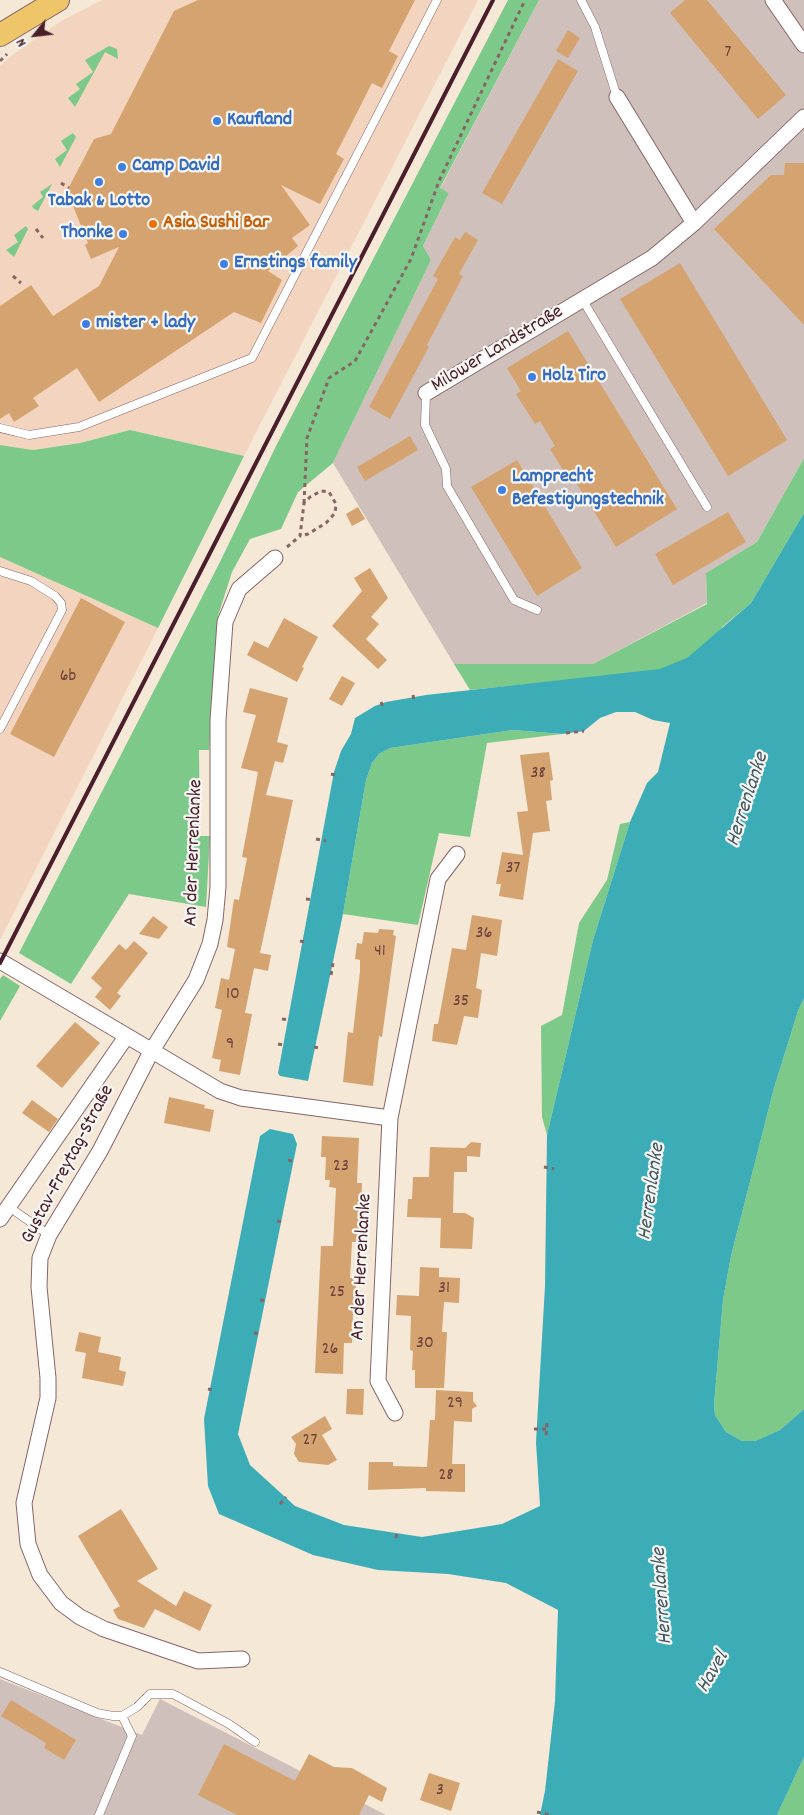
<!DOCTYPE html>
<html>
<head>
<meta charset="utf-8">
<style>
  body { margin:0 }
  #map { position:relative; width:804px; height:1815px; overflow:hidden; background:#f5e8d7; font-family:Dekko,sans-serif }
  canvas { display:block }
  .north { position:absolute; left:10px; top:10px; width:50px; height:50px; -webkit-text-stroke:4px #f6f6f2; paint-order:stroke; rotate:241deg; font-size:14px; font-weight:700; line-height:20px; text-align:center; color:#4a1f2b }
  .north::after { content:''; display:block; margin:auto; width:18px; height:22px; background:#4a1f2b; clip-path:polygon(50% 0,100% 100%,50% 72%,0 100%) }
</style>
</head>
<body>
<div id="map">
<canvas width="804" height="1815"></canvas>
<div class="north">N</div>
</div>
<script>
const g = document.querySelector('canvas').getContext('2d');
g.lineJoin = 'round';
function paint(path, color) { g.fillStyle = color; g.fill(path, 'evenodd'); }
const poly = rows => new Path2D(rows.map(r => 'M' + r).join(''));
function strokePath(path, color, width, dash) { g.strokeStyle = color; g.lineWidth = width; g.lineCap = dash ? 'butt' : 'round'; g.setLineDash(dash || []); g.stroke(path); }
function write(font, color, halo, rows, align = 'center') {
  g.font = font + ' Dekko,sans-serif'; g.lineWidth = 4.5; g.setLineDash([]); g.textBaseline = 'middle'; g.strokeStyle = halo; g.fillStyle = color; for (const [text, x, y, turn = 0] of rows) {
    g.save(); g.translate(x, y); g.rotate((+turn || 0) * Math.PI / 180); g.textAlign = isNaN(turn) ? turn : align; if (halo) g.strokeText(text, 0, 0); g.fillText(text, 0, 0); g.restore();
  }
}
paint(poly([
  [102,0,478,0,244,456,130,430,79,443,33,450,0,445,0,66,12,55,63,20],
  [0,557,158,628,0,940]
]), '#f3d4bf');
paint(poly([
  [539,0,804,0,804,458,757,542,706,573,707,603,593,664,454,664,333,463,431,260,423,246,449,193,440,189],
  [0,1679,142,1735,160,1699,386,1815,0,1815]
]), '#cfc0bb');
paint(poly([
  [508,0,539,0,440,188,449,193,423,246,431,260,333,463,298,492,281,529,250,539,232,572,218,616,209,750,199,750,200,836,210,836,206,907,129,894,71,984,19,953,219,564,277,444],
  [109,46,117,49,118,59,105,52,75,107,68,98,80,89,76,84,93,72,85,60],
  [73,133,76,137,60,167,55,159,67,150,61,141],
  [52,184,38,211,34,209,32,206,43,197,40,192],
  [26,226,28,229,14,257,6,250,18,242,14,235],
  [130,430,244,456,158,628,0,557,0,445,33,450,80,443],
  [804,458,804,513,751,603,722,627,703,666,470,690,454,664,593,664,707,604,706,573,757,542],
  [513,730,562,734,487,743,470,837,439,833,418,925,343,914,366,780,372,763,379,754,390,748],
  [630,822,593,940,547,1135,542,1117,541,1026,562,1015,579,923,607,880,620,824],
  [3,975,20,986,0,1021,0,979],
  [804,998,804,1409,780,1430,755,1441,742,1441,726,1432,715,1415,714,1405,723,1300,731,1256,774,1088,798,1011],
  [804,1757,804,1815,777,1815]
]), '#7cc989');
paint(poly([
  [804,513,804,998,798,1011,774,1088,731,1256,723,1300,714,1405,715,1415,726,1432,742,1441,755,1441,780,1430,804,1409,804,1757,777,1815,540,1815,545,1791,555,1701,558,1610,506,1583,448,1574,378,1570,313,1555,219,1514,208,1486,204,1419,260,1136,270,1129,293,1134,297,1144,238,1434,250,1465,295,1506,344,1525,422,1537,502,1524,540,1506,536,1442,545,1286,547,1135,593,940,630,822,647,783,658,772,670,723,653,720,635,712,616,712,600,718,584,731,562,734,513,730,390,748,379,754,372,763,366,780,343,914,308,1081,280,1076,278,1073,334,772,341,751,351,734,355,718,375,706,386,702,426,695,660,669,687,658,751,603]
]), '#3cadb6');
paint(poly([
  [198,0,415,0,389,51,398,56,382,88,372,83,336,154,344,159,320,204,281,185,310,225,292,238,298,246,268,271,282,280,261,323,234,312,99,402,77,368,33,398,39,406,14,422,9,413,0,419,0,306,31,285,53,316,99,286,119,247,91,259,85,245,88,243,67,191,94,139,111,134,174,11],
  [685,0,707,0,786,95,758,119,670,13],
  [568,30,580,38,568,58,556,51],
  [558,59,578,71,502,204,482,193],
  [785,163,804,163,804,325,714,229,771,175,784,175],
  [465,232,478,240,459,274,463,276,427,345,429,347,390,419,369,407,438,279,433,276,455,237,460,240],
  [680,263,787,440,728,476,620,299],
  [568,331,677,509,616,547,572,476,568,478,550,449,555,446,540,421,535,424,516,394,521,391,507,368],
  [410,436,418,450,365,481,357,467],
  [517,460,582,568,537,596,471,487],
  [358,507,365,519,352,526,346,514],
  [728,512,746,542,673,585,655,554],
  [370,568,388,598,371,617,379,624,366,639,387,660,378,669,332,626,362,591,354,578],
  [81,598,125,622,54,757,10,734],
  [284,618,318,637,302,667,304,668,297,682,247,655,254,641,268,648],
  [342,676,355,683,342,706,329,699],
  [250,688,288,698,277,742,288,745,283,763,275,761,266,795,293,800,260,953,271,955,268,971,254,968,245,1013,252,1014,240,1075,219,1071,221,1060,212,1058,222,1010,215,1008,221,978,229,980,235,949,227,947,234,899,239,900,247,858,242,857,258,772,241,768,256,715,243,712],
  [549,752,553,780,550,781,552,800,546,801,550,831,533,833,523,900,499,896,501,884,496,884,502,852,523,855,517,812,528,811,520,755],
  [472,915,502,920,497,956,481,953,476,988,482,990,478,1018,464,1016,457,1045,432,1041,434,1024,438,1024,452,948,466,950],
  [153,916,168,927,159,939,139,934],
  [379,929,394,930,393,935,396,936,382,1037,379,1036,373,1086,343,1082,348,1032,353,1033,360,971,360,960,355,959,357,943,362,944,364,932,378,933],
  [134,941,148,953,117,993,121,996,110,1010,95,997,102,988,91,978,119,944,126,950],
  [75,1022,100,1043,62,1088,36,1066],
  [169,1097,205,1105,204,1108,214,1110,210,1132,164,1123],
  [32,1100,58,1119,49,1132,22,1113],
  [322,1136,359,1138,357,1183,362,1183,360,1242,352,1242,350,1278,356,1278,355,1313,353,1312,352,1343,344,1343,343,1374,315,1373,321,1246,333,1246,336,1188,329,1187,330,1180,325,1180,326,1157,321,1157],
  [471,1142,481,1143,480,1157,467,1156,467,1172,454,1172,453,1213,465,1213,474,1218,472,1249,440,1248,441,1218,407,1217,408,1199,412,1199,413,1177,429,1177,430,1147,465,1148],
  [420,1267,439,1268,439,1277,460,1278,459,1303,444,1302,442,1332,447,1332,444,1388,415,1388,415,1370,412,1370,413,1351,410,1350,411,1316,396,1315,397,1295,419,1296],
  [79,1332,101,1337,98,1352,121,1357,119,1370,126,1372,123,1386,82,1378,86,1353,75,1351],
  [347,1389,364,1389,363,1415,346,1414],
  [436,1390,473,1392,473,1401,477,1406,472,1409,472,1422,454,1421,452,1464,465,1464,465,1492,426,1491,426,1488,368,1490,369,1462,393,1462,393,1466,427,1467,430,1420,435,1420],
  [325,1416,332,1429,322,1435,337,1460,328,1465,299,1462,294,1454,296,1444,291,1437],
  [121,1509,158,1569,137,1581,176,1606,184,1591,212,1605,200,1631,155,1609,144,1628,118,1619,113,1610,120,1606,78,1536],
  [11,1700,76,1740,64,1760,44,1748,46,1743,1,1716],
  [224,1744,295,1781,309,1754,334,1767,352,1768,387,1788,382,1802,369,1795,359,1815,237,1815,198,1795],
  [429,1773,460,1783,451,1811,420,1800]
]), '#d5a370');
const service = poly([
  [581,0,595,27,617,97],
  [582,299,707,507],
  [426,393,425,425,446,469,447,486,514,600,537,610],
  [0,428,29,435,79,427,252,358,437,0],
  [0,571,31,581,55,596,61,603,62,610,0,729],
  [9,1207,49,1235],
  [0,1672,97,1713,113,1716,122,1716,137,1707,150,1694,173,1694,229,1724,255,1742],
  [99,1815,132,1736,122,1716]
]);
const minor = poly([
  [773,0,804,45],
  [617,97,694,223],
  [426,393,652,258,694,223,804,117],
  [0,961,220,1091,241,1098,390,1118],
  [0,1219,126,1037],
  [395,1413,378,1381,390,1118,438,879,457,854],
  [242,1659,198,1661,104,1629,80,1617,61,1603,40,1575,28,1544,24,1503,48,1398,48,1378,39,1287,40,1258,49,1235,100,1151,151,1052,196,980,210,944,215,920,218,887,218,720,225,622,239,589,275,558]
]);
const primary = poly([
  [0,35,58,0]
]);
strokePath(service, '#866567', 9);
strokePath(minor, '#866567', 17);
strokePath(primary, '#866567', 24);
strokePath(poly([
  [0,61,7,54],
  [61,183,69,188],
  [36,229,43,238],
  [13,276,21,283],
  [304,503,307,438,329,378,355,361,411,259,439,181,525,0],
  [287,547,300,536,304,503,310,497,321,491,329,492,336,504,335,513,326,523,308,534,300,536],
  [413,695,414,701],
  [381,702,383,707],
  [566,733,584,731],
  [331,774,339,776],
  [316,839,326,841],
  [306,899,314,900],
  [300,941,306,942],
  [331,975,333,963],
  [282,1019,289,1020],
  [278,1044,284,1045],
  [314,1047,320,1048],
  [288,1160,295,1162],
  [544,1167,554,1169],
  [277,1221,283,1222],
  [260,1300,268,1301],
  [254,1333,261,1334],
  [208,1389,213,1390],
  [534,1429,546,1429],
  [546,1435,547,1422],
  [280,1504,286,1497],
  [396,1538,397,1533],
  [537,1812,550,1815]
]), '#866567', 3, [4, 4]);
strokePath(service, '#fff', 8);
strokePath(minor, '#fff', 15);
strokePath(primary, '#eec569', 22);
strokePath(poly([
  [0,963,493,0]
]), '#4a1f2b', 4);
for (const [x, y, r, color] of [
  [217,121,5,"#3f7fe0"],
  [122,167,5,"#3f7fe0"],
  [99,182,5,"#3f7fe0"],
  [153,224,5,"#e8710a"],
  [123,234,5,"#3f7fe0"],
  [224,264,5,"#3f7fe0"],
  [86,324,5,"#3f7fe0"],
  [532,377,5,"#3f7fe0"],
  [502,490,5,"#3f7fe0"]
]) { const dot = new Path2D(); dot.arc(x, y, r, 0, 2 * Math.PI); g.fillStyle = color; g.fill(dot); strokePath(dot, '#f6f6f2', 2); }
write('18px', '#6d403c', null, [
  ["7",728,54],
  ["6b",68,678],
  ["38",538,775],
  ["37",513,870],
  ["36",484,935],
  ["41",380,953],
  ["10",233,996],
  ["35",461,1003],
  ["9",230,1046],
  ["23",341,1168],
  ["31",444,1290],
  ["25",337,1294],
  ["30",425,1345],
  ["26",330,1351],
  ["29",455,1405],
  ["27",310,1442],
  ["28",446,1477],
  ["3",440,1792]
]);
write('bold 20px', '#366cbe', '#f6f6f2', [
  ["Kaufland",227,121],
  ["Camp David",132,167],
  ["Tabak & Lotto",99,202,"center"],
  ["Thonke",113,234,"right"],
  ["Ernstings family",234,264],
  ["mister + lady",96,324],
  ["Holz Tiro",542,377],
  ["Lamprecht",512,478],
  ["Befestigungstechnik",512,501]
], 'left');
write('bold 20px', '#c56008', '#f6f6f2', [
  ["Asia Sushi Bar",163,224]
], 'left');
write('20px', '#4a1f2b', '#f6f6f2', [
  ["Milower Landstraße",498,350,-31],
  ["An der Herrenlanke",195,853,-88],
  ["Gustav-Freytag-Straße",69,1165,-62],
  ["An der Herrenlanke",363,1267,-87]
]);
write('italic 21px', '#445863', '#f6f6f2', [
  ["Herrenlanke",749,800,-72],
  ["Herrenlanke",653,1192,-82],
  ["Herrenlanke",664,1596,-94],
  ["Havel",714,1673,-60]
]);
</script>
</body>
</html>
